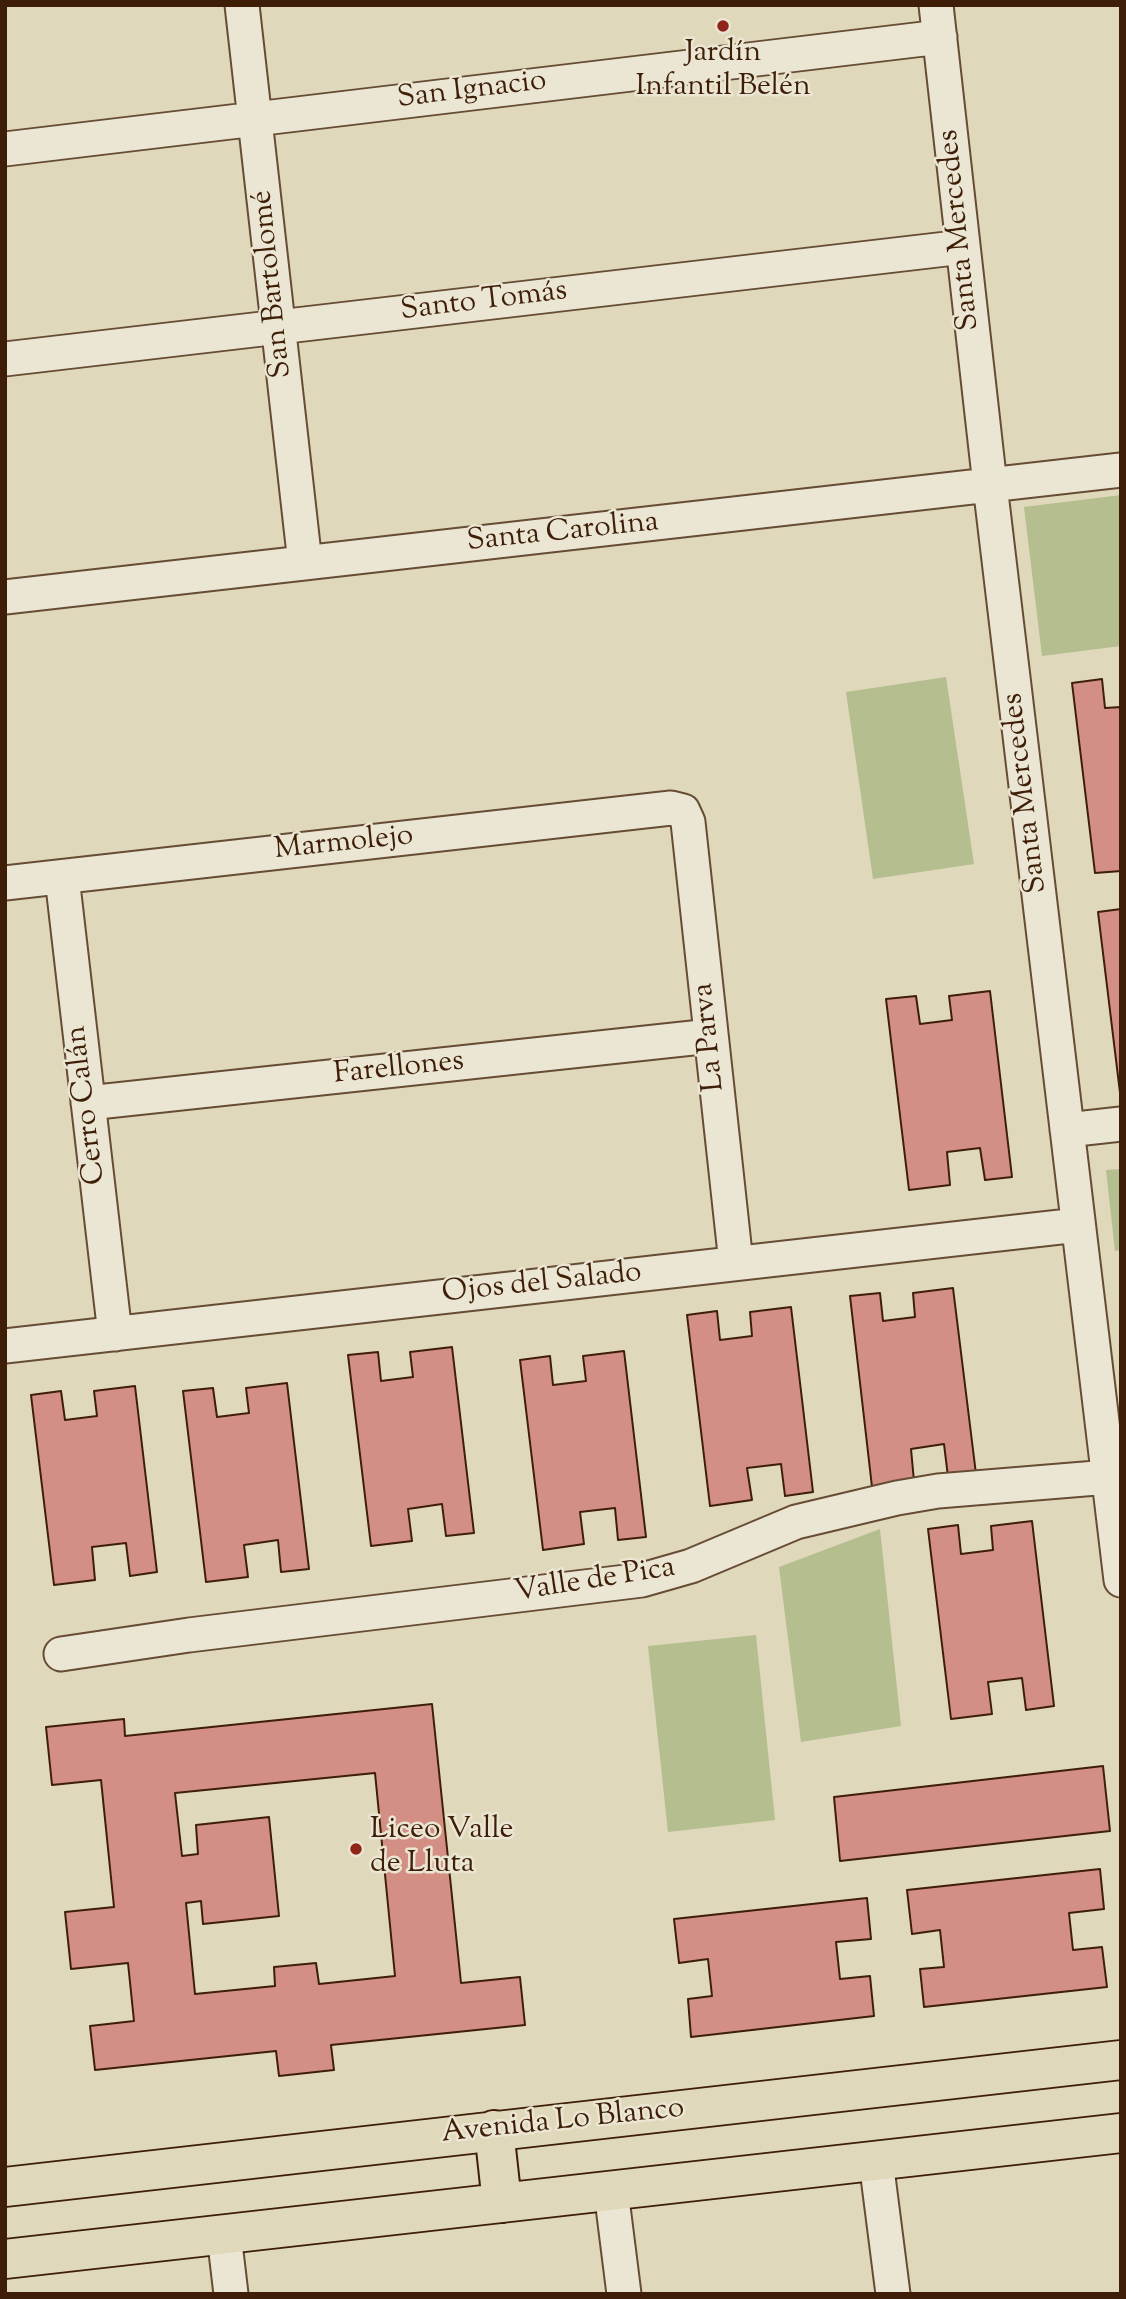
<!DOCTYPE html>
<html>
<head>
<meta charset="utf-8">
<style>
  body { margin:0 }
  #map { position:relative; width:1126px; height:2299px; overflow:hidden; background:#e0d8bb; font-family:"Sorts Mill Goudy",serif }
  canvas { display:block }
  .frame { position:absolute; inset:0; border:7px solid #3e1e07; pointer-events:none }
</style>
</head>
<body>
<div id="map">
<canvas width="1126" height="2299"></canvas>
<div class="frame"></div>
</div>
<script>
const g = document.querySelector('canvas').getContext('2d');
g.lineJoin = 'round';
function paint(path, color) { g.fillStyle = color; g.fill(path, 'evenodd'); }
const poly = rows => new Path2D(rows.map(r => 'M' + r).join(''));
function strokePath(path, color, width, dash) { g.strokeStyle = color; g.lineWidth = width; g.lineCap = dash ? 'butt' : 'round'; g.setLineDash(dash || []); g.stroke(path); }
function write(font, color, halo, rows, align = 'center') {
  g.font = font + ' "Sorts Mill Goudy",serif'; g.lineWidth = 5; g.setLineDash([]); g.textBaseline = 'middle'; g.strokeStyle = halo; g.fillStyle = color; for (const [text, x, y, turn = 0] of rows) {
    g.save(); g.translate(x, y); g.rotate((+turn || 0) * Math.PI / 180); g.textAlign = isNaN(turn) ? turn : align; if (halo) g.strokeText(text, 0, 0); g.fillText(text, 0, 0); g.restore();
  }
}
paint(poly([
  [1121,495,1121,646,1042,656,1024,507],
  [946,677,974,864,873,879,846,692],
  [1121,1169,1121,1250,1115,1251,1106,1170],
  [880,1529,901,1726,801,1742,779,1567],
  [756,1635,775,1820,668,1832,648,1646]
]), '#b4be8f');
const building = poly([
  [1102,679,1105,708,1121,707,1121,871,1095,873,1072,683,1102,679],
  [1121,909,1121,1101,1098,912,1121,909],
  [990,991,1012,1177,985,1180,980,1148,947,1152,950,1185,909,1190,886,999,916,996,920,1024,952,1020,949,996,990,991],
  [953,1288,976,1474,948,1477,944,1444,911,1449,914,1481,872,1487,850,1296,880,1293,883,1321,915,1317,913,1293,953,1288],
  [791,1307,813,1492,785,1496,781,1464,747,1468,752,1500,710,1506,687,1315,717,1311,720,1340,752,1336,750,1312,791,1307],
  [452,1347,474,1533,446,1536,442,1504,408,1509,412,1541,371,1546,348,1355,378,1352,381,1381,413,1377,410,1352,452,1347],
  [624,1351,646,1537,618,1540,615,1508,580,1512,584,1544,543,1550,520,1360,550,1356,553,1385,586,1381,583,1356,624,1351],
  [287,1383,309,1569,281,1572,278,1540,244,1545,248,1577,206,1582,183,1391,213,1388,217,1417,249,1413,246,1388,287,1383],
  [135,1386,157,1572,130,1576,126,1543,92,1547,95,1580,54,1585,31,1395,61,1391,65,1420,97,1416,94,1391,135,1386],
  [1032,1521,1054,1706,1026,1710,1022,1678,988,1682,992,1714,951,1719,928,1529,958,1525,961,1554,993,1550,991,1526,1032,1521],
  [432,1704,461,1983,520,1977,525,2025,331,2045,334,2070,279,2076,276,2051,95,2070,90,2026,134,2021,128,1963,71,1969,65,1912,114,1907,101,1780,52,1785,46,1727,124,1719,125,1736,432,1704],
  [375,1773,395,1976,319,1984,316,1963,274,1967,275,1986,195,1994,186,1903,201,1901,203,1924,279,1916,269,1817,196,1825,198,1854,182,1856,175,1793,375,1773],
  [1103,1766,1110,1831,840,1861,834,1797,1103,1766],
  [1100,1869,1104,1909,1069,1913,1073,1950,1102,1947,1107,1987,924,2007,920,1969,944,1967,940,1930,912,1934,907,1890,1100,1869],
  [867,1898,871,1939,836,1942,840,1979,870,1976,874,2016,691,2037,688,1999,712,1996,708,1959,679,1963,674,1919,867,1898]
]);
paint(building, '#d38f83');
strokePath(building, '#3e1e07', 2);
const minor = poly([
  [242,5,305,563],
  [936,5,990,485,1121,1580],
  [5,149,940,37],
  [5,359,963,247],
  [5,597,1121,470],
  [62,877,115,1334],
  [5,883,671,808,683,811,688,822,736,1263],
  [88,1103,711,1036],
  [1067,1130,1121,1124],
  [5,1346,1078,1225],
  [61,1654,189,1635,642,1580,691,1566,796,1522,897,1498,938,1491,1121,1476],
  [876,2161,893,2294],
  [611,2191,624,2294],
  [224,2235,231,2294]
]);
const primary = poly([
  [494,2130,502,2203],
  [5,2187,1121,2060],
  [5,2259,1121,2133]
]);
strokePath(minor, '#664c34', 37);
strokePath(primary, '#3e1e07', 42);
strokePath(minor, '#ebe6d3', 33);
strokePath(primary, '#e0d8bb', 38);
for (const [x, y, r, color] of [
  [723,26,7,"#8f2418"],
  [356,1849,7,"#8f2418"]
]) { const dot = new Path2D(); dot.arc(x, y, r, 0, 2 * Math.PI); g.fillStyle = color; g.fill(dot); strokePath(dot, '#ebe6d3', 2.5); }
write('30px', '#3e1e07', '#ebe6d3', [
  ["Jardín",723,55],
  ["Infantil Belén",723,89],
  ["Liceo Valle",370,1832,"left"],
  ["de Lluta",370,1866,"left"]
]);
write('30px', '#3e1e07', '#ebe6d3', [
  ["San Ignacio",472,92,-7],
  ["Santa Mercedes",961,230,-96],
  ["San Bartolomé",274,284,-96],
  ["Santo Tomás",484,303,-7],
  ["Santa Carolina",563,534,-6],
  ["Santa Mercedes",1027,793,-97],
  ["Marmolejo",344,845,-6],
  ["La Parva",711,1037,-96],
  ["Farellones",399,1070,-6],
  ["Cerro Calán",88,1105,-97],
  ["Ojos del Salado",542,1285,-6],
  ["Valle de Pica",595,1582,-9],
  ["Avenida Lo Blanco",563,2123,-6]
]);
</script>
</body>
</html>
